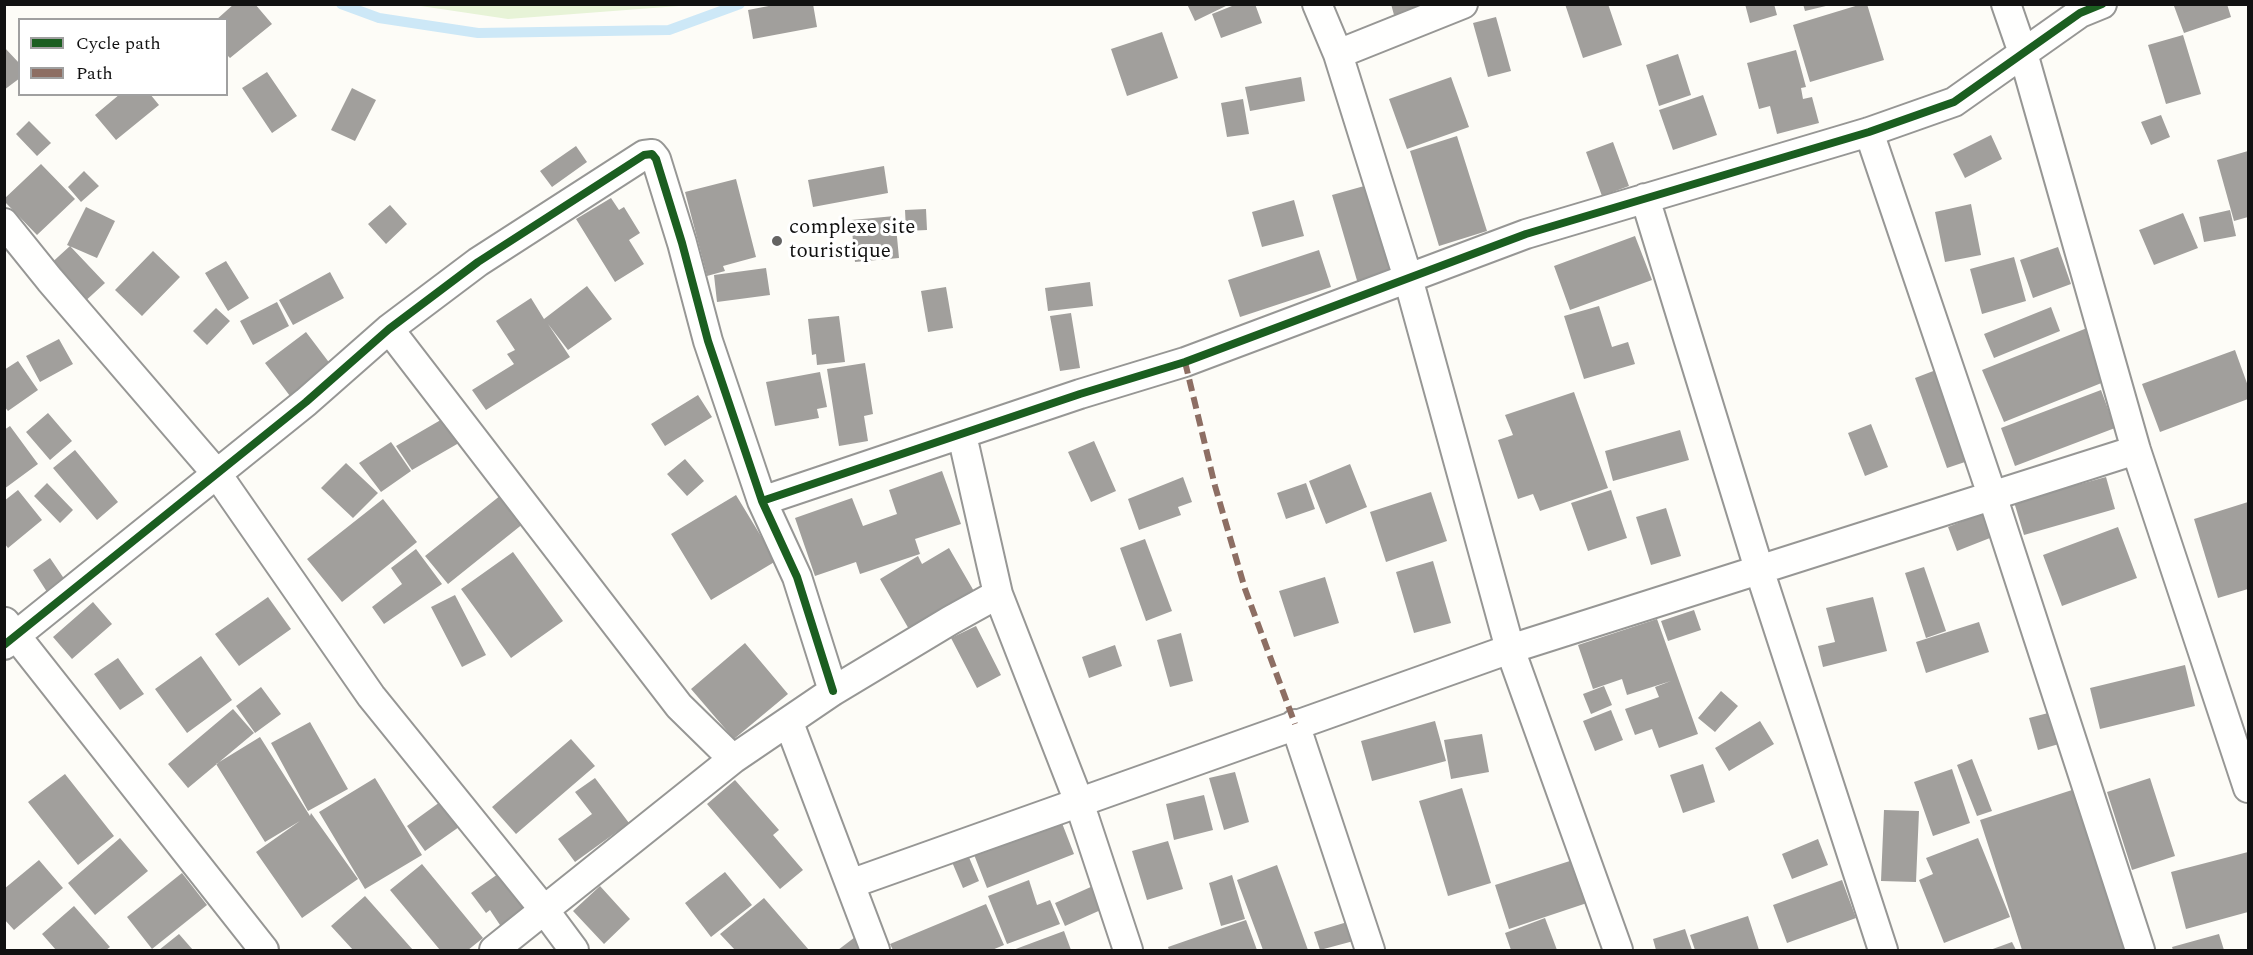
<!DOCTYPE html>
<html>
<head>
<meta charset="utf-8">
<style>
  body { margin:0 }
  #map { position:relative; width:2253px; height:955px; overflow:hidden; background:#fdfcf7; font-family:Spectral,serif }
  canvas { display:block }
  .frame { position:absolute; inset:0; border:6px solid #111; pointer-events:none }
  .legend { position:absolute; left:18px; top:18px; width:210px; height:78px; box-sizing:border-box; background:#fff; border:2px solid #a0a0a0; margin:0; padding:8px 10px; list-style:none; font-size:18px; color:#111 }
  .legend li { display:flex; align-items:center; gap:12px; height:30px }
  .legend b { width:30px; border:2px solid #a0a0a0 }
</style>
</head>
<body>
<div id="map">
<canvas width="2253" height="955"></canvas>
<div class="frame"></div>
<ul class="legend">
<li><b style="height:8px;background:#1b5e20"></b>Cycle path</li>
<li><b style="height:8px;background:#8d6e63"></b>Path</li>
</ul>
</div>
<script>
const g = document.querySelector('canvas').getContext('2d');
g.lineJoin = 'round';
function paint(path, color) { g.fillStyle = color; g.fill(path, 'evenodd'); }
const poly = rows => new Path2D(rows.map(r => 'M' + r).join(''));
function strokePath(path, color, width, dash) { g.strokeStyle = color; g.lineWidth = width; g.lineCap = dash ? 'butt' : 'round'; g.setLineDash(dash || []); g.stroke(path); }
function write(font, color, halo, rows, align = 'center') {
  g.font = font + ' Spectral,serif'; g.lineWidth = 6; g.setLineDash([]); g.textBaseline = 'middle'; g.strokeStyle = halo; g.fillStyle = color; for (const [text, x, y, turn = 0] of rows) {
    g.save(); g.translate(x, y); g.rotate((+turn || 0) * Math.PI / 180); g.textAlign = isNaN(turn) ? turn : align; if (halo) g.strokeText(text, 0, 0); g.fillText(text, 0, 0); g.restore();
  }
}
paint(poly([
  [414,5,692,4,692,5,508,19]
]), '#e7f3d7');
strokePath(poly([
  [341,4,379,18,478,33,669,30,740,4]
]), '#cde8f7', 10);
paint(poly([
  [234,4,255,4,272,24,230,58,226,54,226,20,216,20],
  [779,4,813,4,817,27,753,39,748,10],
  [1187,4,1230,4,1195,21],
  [1237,4,1255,4,1262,23,1221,38,1212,14],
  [1391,4,1428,4,1428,5,1394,15],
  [1565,4,1608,4,1622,45,1583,58],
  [1745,4,1774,4,1777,15,1750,23],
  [1803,4,1830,4,1830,5,1805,11],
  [1862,4,1867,4,1884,60,1810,82,1793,25],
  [2177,4,2227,4,2231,17,2184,33,2174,6],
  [1496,17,1511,71,1488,77,1473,23],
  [1162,32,1178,78,1127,96,1111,49],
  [2183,35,2201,94,2166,104,2148,45],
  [4,47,20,64,20,78,4,90],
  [1796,50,1806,87,1801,88,1803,99,1812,97,1819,123,1777,134,1770,106,1759,109,1747,63],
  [1678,54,1691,95,1659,106,1646,65],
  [267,72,297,116,272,133,242,88],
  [1301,77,1305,101,1250,111,1245,87],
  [1451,77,1469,127,1407,149,1389,99],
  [352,88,376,100,355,141,331,130],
  [120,94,150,94,159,105,116,140,95,115],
  [1703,95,1717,135,1673,150,1659,110],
  [1243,99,1249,134,1227,137,1221,103],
  [2161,115,2170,137,2151,145,2141,122],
  [29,121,51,143,37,156,16,134],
  [1991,135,2002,159,1965,178,1953,154],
  [1457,136,1487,231,1439,246,1410,151],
  [1613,142,1629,186,1602,196,1586,152],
  [576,146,587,162,552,187,540,171],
  [2248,151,2248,217,2234,221,2217,160],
  [41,164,75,199,37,235,4,201,4,199],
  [884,166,888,193,813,207,808,180],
  [84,171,99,186,81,202,68,187],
  [736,179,756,257,723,266,725,271,707,276,685,192],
  [1375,183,1401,271,1358,284,1332,195],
  [611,198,619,210,624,207,640,233,629,240,644,264,615,282,576,219],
  [1294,200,1304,236,1262,247,1252,212],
  [1971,204,1981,255,1945,262,1935,212],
  [390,205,407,224,386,244,368,224],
  [86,207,115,221,97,258,67,245],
  [926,209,927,230,906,231,905,210],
  [2230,210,2236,236,2204,242,2199,217],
  [2183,213,2198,248,2154,265,2139,230],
  [895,216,899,258,855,262,851,220],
  [1635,236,1652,280,1570,310,1554,266],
  [70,246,105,283,82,304,47,267],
  [2058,247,2071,284,2033,298,2020,260],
  [1319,250,1331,287,1240,317,1228,280],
  [153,251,180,277,142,316,115,290],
  [2014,257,2026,301,1982,314,1970,269],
  [226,261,249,298,228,311,205,273],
  [766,268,770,295,717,302,714,275],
  [330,272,344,298,293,325,279,300],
  [1090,282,1093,306,1048,311,1045,288],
  [587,286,612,319,568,350,548,324,570,357,486,410,472,390,514,364,507,354,515,350,496,321,531,298,544,319],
  [946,287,953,328,928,332,921,291],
  [277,302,289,326,253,345,240,321],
  [1599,306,1612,347,1628,342,1635,364,1584,379,1564,316],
  [2051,307,2060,331,1994,358,1984,334],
  [216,308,230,321,207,345,193,331],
  [1071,313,1080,368,1060,371,1050,316],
  [839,316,845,362,817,365,816,354,812,355,808,319],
  [2092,326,2114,378,2004,422,1982,370],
  [306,332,334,369,293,400,265,363],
  [59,339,73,364,40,382,26,356],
  [2235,350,2248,386,2248,399,2160,432,2142,384],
  [18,361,38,390,8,411,4,406,4,370],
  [865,363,873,414,864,416,868,441,839,446,827,369],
  [1936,370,1968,461,1947,468,1915,378],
  [820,372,827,407,817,409,819,418,775,426,766,382],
  [2101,390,2115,428,2015,466,2001,428],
  [1574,392,1608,488,1540,511,1533,494,1518,499,1498,440,1513,435,1505,415],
  [698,395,712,417,665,446,651,424],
  [463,407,478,432,412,470,396,446],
  [48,413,72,441,50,460,26,432],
  [1871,424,1888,467,1865,476,1848,433],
  [10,426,38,464,4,489,4,430],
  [1680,430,1689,460,1613,481,1605,451],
  [1094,441,1116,491,1091,502,1068,452],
  [391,442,411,471,381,492,359,463],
  [75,450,118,502,97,520,53,468],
  [685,459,704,481,687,496,667,474],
  [346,463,378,493,353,518,321,488],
  [1350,464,1367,507,1326,524,1309,481],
  [942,471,961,524,915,539,920,554,860,574,856,562,815,576,795,518,852,498,863,526,897,514,889,490],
  [1183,477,1192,502,1178,507,1181,515,1139,530,1128,499],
  [2106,477,2115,509,2024,535,2014,502],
  [47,483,73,510,60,523,34,496],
  [1306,483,1315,509,1286,519,1277,493],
  [18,490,42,520,8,548,4,543,4,501],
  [1611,490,1627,538,1588,551,1571,503],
  [1431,492,1447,541,1386,562,1370,512],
  [501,495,524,523,448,584,425,556],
  [736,495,776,561,711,600,671,534],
  [383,499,417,542,342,602,307,559],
  [2248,502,2248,589,2218,598,2194,519],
  [1666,508,1681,556,1651,565,1636,517],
  [1986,512,1995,536,1957,551,1948,527],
  [2118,527,2137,578,2062,606,2043,555],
  [1145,539,1172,611,1146,621,1120,548],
  [949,548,975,593,910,631,880,579,918,556,922,564],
  [416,549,442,584,384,624,372,607,402,584,391,568],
  [513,552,563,621,511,658,461,589],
  [50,558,65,580,47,592,33,570],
  [1433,561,1451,623,1414,633,1396,572],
  [1924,567,1946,631,1926,638,1905,573],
  [1325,577,1339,623,1294,637,1279,591],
  [455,595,486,655,462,667,431,607],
  [268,597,291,629,239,666,215,634],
  [1873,597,1887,651,1823,667,1818,646,1835,642,1826,608],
  [93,602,112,624,72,659,53,637],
  [1694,610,1701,630,1668,641,1661,621],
  [1657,619,1698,734,1659,748,1652,729,1635,735,1625,709,1659,697,1655,687,1671,681,1627,695,1622,679,1593,689,1578,645],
  [1979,622,1989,652,1926,673,1916,642],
  [976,626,1001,675,977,688,951,638],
  [1181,633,1193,681,1170,687,1157,640],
  [745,643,788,694,734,739,691,689],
  [1115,645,1122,666,1089,678,1082,657],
  [201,656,232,700,187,733,155,689],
  [118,658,144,694,120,710,94,674],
  [2185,665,2195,706,2100,729,2090,688],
  [1604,686,1612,705,1591,714,1583,694],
  [261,687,281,714,255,733,236,706],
  [1721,691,1738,706,1715,732,1698,718],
  [233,709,254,733,188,788,168,764],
  [1611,710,1623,740,1595,751,1583,721],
  [2052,712,2059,744,2038,750,2029,718],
  [1435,721,1446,761,1372,781,1361,741],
  [1760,721,1774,744,1729,771,1715,748],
  [310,722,348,789,308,811,271,743],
  [1482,734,1489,772,1451,779,1444,740],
  [260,737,310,816,311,813,358,879,302,918,256,852,300,821,265,842,216,764],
  [571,739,595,766,516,834,492,807],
  [1972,759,1992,811,1977,816,1957,765],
  [1703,764,1715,802,1683,813,1670,775],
  [1952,769,1970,823,1933,836,1914,782],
  [1235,772,1249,822,1224,830,1209,778],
  [65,774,114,836,78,865,28,802],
  [375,778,422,855,365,889,319,812],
  [595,778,629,823,575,862,558,839,592,814,575,792],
  [2150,778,2175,856,2132,870,2107,792],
  [735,780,779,830,773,835,803,870,780,889,707,804],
  [1462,788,1491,883,1448,896,1419,801],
  [2072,790,2124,950,2022,950,1980,820],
  [1204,795,1213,830,1174,840,1166,804],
  [440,802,459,827,425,851,407,826],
  [1884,810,1919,811,1916,882,1881,881],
  [1060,818,1074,854,987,888,973,852],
  [120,838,148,871,95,915,68,883],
  [1978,838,2010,917,1944,943,1919,880,1933,874,1926,858],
  [1818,839,1828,865,1792,879,1782,854],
  [1168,841,1183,889,1147,900,1132,851],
  [2248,852,2248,912,2186,929,2171,872],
  [968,855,979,881,963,888,952,862],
  [39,860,63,888,14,930,4,919,4,889],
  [1573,860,1587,903,1509,929,1495,885],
  [422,864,483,938,468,950,440,950,390,890],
  [1277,865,1308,950,1263,950,1237,880],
  [725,872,752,905,711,937,685,903],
  [182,873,207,905,152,949,127,917],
  [498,874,525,910,502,928,490,910,486,913,471,893],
  [1232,875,1245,919,1221,926,1209,883],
  [1029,880,1037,905,1050,900,1060,924,1007,944,988,896],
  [1842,880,1856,918,1787,943,1773,905],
  [600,886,630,919,604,944,573,911],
  [1093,886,1103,909,1065,926,1055,903],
  [365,896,413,950,353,950,331,926],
  [764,898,809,950,735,950,720,934],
  [986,904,1004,945,992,950,893,950,890,944],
  [74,906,110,947,106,950,56,950,42,934],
  [1748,916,1759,950,1695,950,1690,935],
  [1545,918,1557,950,1511,950,1505,933],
  [1246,920,1257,950,1169,950,1168,947],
  [1354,920,1361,939,1320,950,1314,932],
  [1685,929,1692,950,1656,950,1653,939],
  [1064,931,1071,950,1013,950],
  [179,934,193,950,159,950],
  [859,934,873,950,838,950],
  [2219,934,2224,950,2173,950,2172,947],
  [2012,942,2016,950,1990,950]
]), '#a19f9c');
const street = poly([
  [1317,4,1338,54,1408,278,1510,649,1618,950],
  [2006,4,2023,53,2136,450,2248,788],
  [1338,54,1463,4],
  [1869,132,1992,495,2140,950],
  [1645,198,1759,569,1883,950],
  [4,223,50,280,217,474,371,696,545,911,574,950],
  [389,329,679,706,733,759],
  [962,435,998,594,1079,802,1128,950],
  [762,501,1080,394,1185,362,1526,234,1869,132,1954,102,2080,13,2102,4],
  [5,622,264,950],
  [4,645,306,402,389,329,478,262,644,155,652,154,656,159,682,243,708,341,762,501,797,577,833,691],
  [789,723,875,950],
  [1295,724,1370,950],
  [850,884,1510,649,2136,450],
  [494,950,733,759,833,691,951,620,998,594]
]);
strokePath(street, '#979795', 32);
strokePath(street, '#fffffe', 28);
strokePath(poly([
  [1185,362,1215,486,1245,589,1295,724]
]), '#8d6e63', 6, [12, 6]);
strokePath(poly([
  [762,501,1080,394,1185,362,1526,234,1869,132,1954,102,2080,13,2102,4],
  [4,645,306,402,389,329,478,262,644,155,652,154,656,159,682,243,708,341,762,501,797,577,833,691]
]), '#1b5e20', 8);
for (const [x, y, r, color] of [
  [777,241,6,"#646362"]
]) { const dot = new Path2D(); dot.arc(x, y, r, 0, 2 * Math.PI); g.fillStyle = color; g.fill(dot); strokePath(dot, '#fff', 2); }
write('21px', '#111', '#fff', [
  ["complexe site",789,229],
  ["touristique",789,253]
], 'left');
</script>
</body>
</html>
